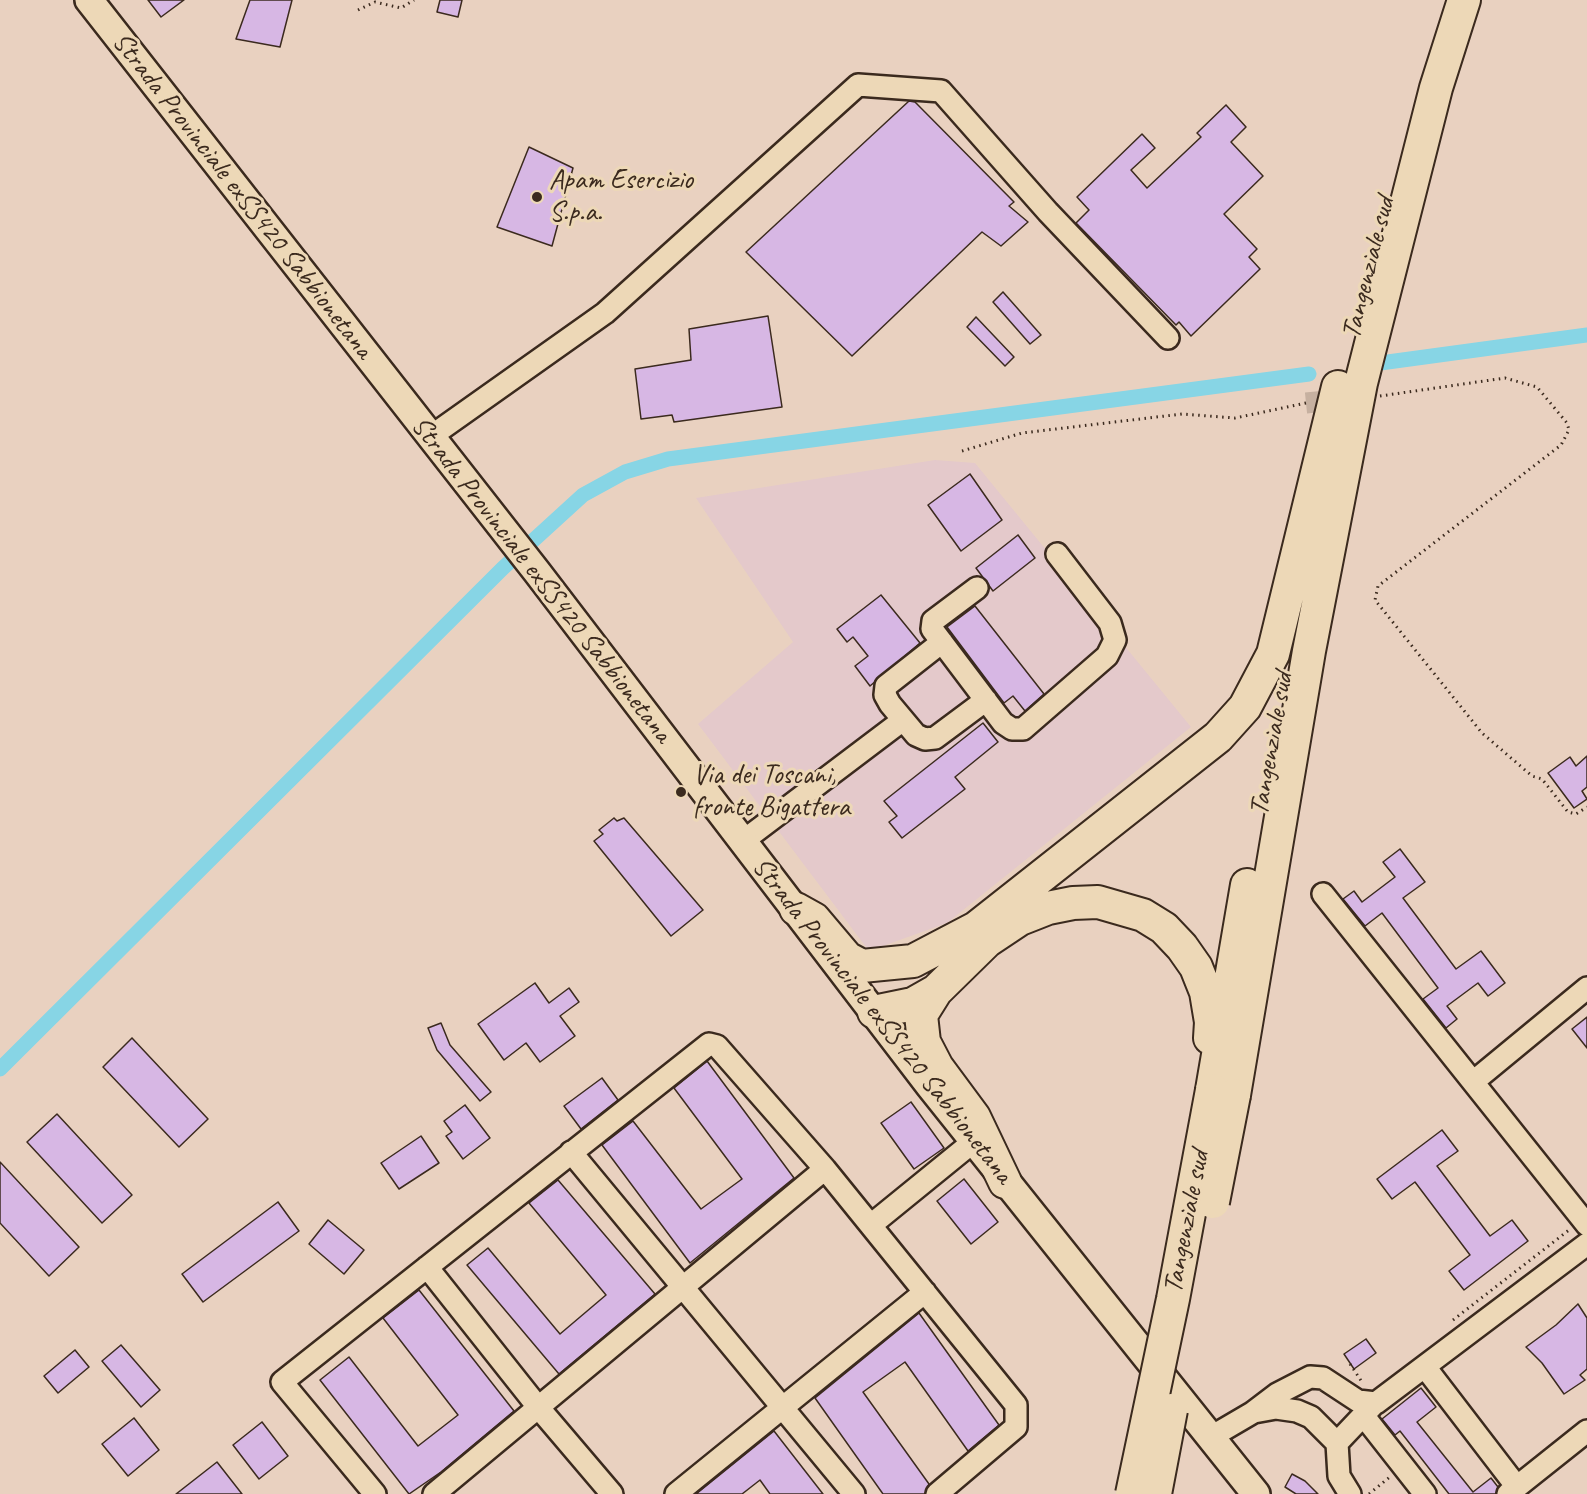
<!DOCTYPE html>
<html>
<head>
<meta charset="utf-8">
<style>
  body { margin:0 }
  canvas { display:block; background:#e9d1c0 }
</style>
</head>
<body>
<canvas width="1587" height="1494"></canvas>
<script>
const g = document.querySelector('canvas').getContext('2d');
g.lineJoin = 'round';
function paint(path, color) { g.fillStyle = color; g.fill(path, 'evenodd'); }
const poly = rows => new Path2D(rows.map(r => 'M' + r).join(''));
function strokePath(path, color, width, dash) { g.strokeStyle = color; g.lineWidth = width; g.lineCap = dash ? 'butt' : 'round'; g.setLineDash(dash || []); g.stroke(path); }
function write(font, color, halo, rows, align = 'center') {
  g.font = font + ' Caveat,sans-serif'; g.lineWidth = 6; g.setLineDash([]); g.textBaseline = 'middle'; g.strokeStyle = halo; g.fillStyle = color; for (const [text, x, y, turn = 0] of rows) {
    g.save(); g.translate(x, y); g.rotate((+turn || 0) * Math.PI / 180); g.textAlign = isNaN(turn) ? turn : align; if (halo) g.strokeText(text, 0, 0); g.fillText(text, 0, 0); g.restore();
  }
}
paint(poly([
  [935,460,975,463,1191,727,947,923,869,951,698,724,793,642,696,498]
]), '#e4c9cb');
strokePath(poly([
  [1373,364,1587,335],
  [0,1069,503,568,583,495,625,472,668,459,1309,374]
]), '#87d5e5', 15);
const building = poly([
  [148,0,184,0,161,17,148,0],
  [250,0,292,0,280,47,236,39,250,0],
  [440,0,462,0,458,17,437,12,440,0],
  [909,101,915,102,1014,202,1009,206,1028,222,1001,246,982,232,852,356,746,252,909,101],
  [1226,105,1246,127,1231,142,1263,176,1224,214,1257,249,1249,257,1260,269,1191,336,1179,322,1176,325,1076,223,1089,210,1077,197,1142,134,1155,148,1131,170,1147,188,1201,137,1197,133,1226,105],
  [529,147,573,168,552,246,497,227,529,147],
  [1003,292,1041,335,1030,344,993,302,1003,292],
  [768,316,782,407,674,422,672,415,641,419,635,369,691,360,689,329,768,316],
  [976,317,1014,357,1005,366,967,327,976,317],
  [970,474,1002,520,961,551,928,505,970,474],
  [1018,535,1035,558,993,591,976,568,1018,535],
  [881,595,920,643,870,686,855,666,868,656,853,637,847,642,837,629,881,595],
  [975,606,1044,694,1025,711,1013,696,1004,703,947,627,975,606],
  [983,723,998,742,955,777,965,789,902,838,889,822,897,816,884,801,983,723],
  [1587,756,1587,787,1582,791,1587,799,1574,808,1548,773,1570,757,1576,766,1587,756],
  [614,818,617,821,624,818,703,910,671,936,594,841,603,834,599,830,614,818],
  [1400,849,1425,882,1403,898,1456,969,1481,951,1505,983,1488,996,1478,983,1447,1006,1457,1019,1446,1028,1423,999,1438,988,1382,913,1365,926,1343,899,1354,891,1362,902,1395,877,1383,862,1400,849],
  [535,983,549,1003,569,988,579,1002,560,1016,575,1036,540,1062,526,1043,504,1060,478,1024,535,983],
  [1587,1017,1587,1048,1572,1029,1587,1017],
  [441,1023,450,1045,491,1092,480,1101,437,1050,428,1028,441,1023],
  [132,1038,208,1119,179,1147,103,1067,132,1038],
  [707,1061,794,1178,690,1263,602,1145,633,1121,701,1209,742,1179,674,1088,707,1061],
  [602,1078,618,1100,581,1129,564,1106,602,1078],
  [911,1102,944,1148,914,1169,881,1123,911,1102],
  [465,1105,490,1138,463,1159,446,1136,452,1132,444,1121,465,1105],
  [57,1114,132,1195,102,1223,27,1142,57,1114],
  [1442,1130,1458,1151,1437,1166,1490,1236,1512,1220,1528,1241,1464,1290,1449,1271,1470,1255,1415,1182,1392,1199,1377,1179,1442,1130],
  [421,1136,439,1163,399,1189,381,1163,421,1136],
  [0,1162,79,1247,49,1276,0,1223,0,1162],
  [964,1179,998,1222,971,1244,937,1201,964,1179],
  [558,1180,655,1294,559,1374,467,1265,488,1248,560,1334,606,1295,529,1203,558,1180],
  [278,1202,299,1231,203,1302,182,1274,278,1202],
  [328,1220,364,1250,344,1274,309,1244,328,1220],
  [419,1290,514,1411,441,1472,409,1494,320,1380,349,1357,418,1446,458,1415,383,1318,419,1290],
  [1578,1304,1587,1318,1587,1369,1580,1375,1585,1380,1564,1394,1542,1363,1526,1347,1556,1325,1578,1304],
  [919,1313,999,1425,968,1451,905,1362,863,1392,929,1484,925,1494,883,1494,815,1398,919,1313],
  [1366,1339,1376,1353,1354,1369,1344,1354,1366,1339],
  [121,1345,160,1390,141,1407,102,1361,121,1345],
  [75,1350,89,1367,58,1393,44,1376,75,1350],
  [1421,1388,1436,1407,1417,1422,1473,1492,1491,1478,1498,1487,1496,1494,1449,1494,1400,1431,1395,1435,1382,1419,1421,1388],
  [134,1418,159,1450,128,1476,102,1444,134,1418],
  [262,1422,288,1456,259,1479,233,1445,262,1422],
  [774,1431,823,1494,770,1494,760,1480,742,1494,696,1494,774,1431],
  [217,1462,242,1494,176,1494,217,1462],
  [1292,1474,1305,1481,1318,1494,1296,1494,1285,1487,1292,1474]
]);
paint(building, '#d7b7e4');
strokePath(building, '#3b2a1e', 1.5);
strokePath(poly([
  [1306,403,1345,399]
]), '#c6b0a0', 21, [21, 10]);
const minor = poly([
  [430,437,605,313,858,85,941,91,1048,212,1168,338],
  [977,588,933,621,932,629,1003,723,1012,729,1023,729,1107,656,1115,640,1110,623,1057,554],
  [942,642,886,686,885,695,890,704,916,735,925,739,935,738,986,700],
  [743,841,903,720],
  [1323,894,1587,1225],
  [1473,1082,1587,988],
  [571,1152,854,1494],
  [871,1225,973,1142],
  [427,1267,538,1407,612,1494],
  [1425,1367,1517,1487],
  [1254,1412,1276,1408,1297,1411,1311,1417,1337,1443,1339,1476,1350,1494],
  [1363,1415,1425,1494],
  [1211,1437,1252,1413,1277,1394,1310,1377,1323,1378,1358,1401,1376,1403,1587,1244],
  [1337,1443,1373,1405],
  [375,1494,282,1382,709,1044,717,1046,825,1169,1016,1405,1016,1427,937,1494],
  [434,1494,825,1169],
  [676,1494,925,1292],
  [1508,1494,1587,1431]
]);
const major = poly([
  [89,0,537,572,930,1086,1256,1494]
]);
const highway = poly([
  [796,909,814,919,847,958,862,966,913,961,976,928,1218,737,1245,707,1273,654,1338,387],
  [874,1012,913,1004,936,991],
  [1212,1090,1247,885],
  [1234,1095,1309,651,1361,383,1436,88,1464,0],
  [1005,1182,974,1117,937,1067,924,1042,921,1015,936,991,987,941,1020,919,1048,908,1073,903,1098,902,1143,915,1164,928,1182,947,1196,967,1206,992,1211,1022,1210,1038]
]);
strokePath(minor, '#3b2a1e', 26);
strokePath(major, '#3b2a1e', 32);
strokePath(highway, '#3b2a1e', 36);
strokePath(poly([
  [358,10,375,2,401,8,414,0],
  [1380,396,1505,378,1537,387,1567,423,1569,430,1561,445,1378,586,1375,600,1482,733,1532,776,1542,779,1568,812,1576,814,1587,807],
  [962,451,1022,433,1182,414,1235,418,1306,403],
  [1453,1320,1569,1230],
  [1350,1364,1362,1382],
  [1369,1494,1391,1476]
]), '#3b2a1e', 3, [1.5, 4.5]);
strokePath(minor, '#edd8b7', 21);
strokePath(major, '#edd8b7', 27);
strokePath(highway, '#edd8b7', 32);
const highwayBridge = poly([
  [1213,1202,1234,1095],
  [1132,1494,1173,1299,1212,1090],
  [1155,1494,1171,1410]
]);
strokePath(highwayBridge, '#3b2a1e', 36, []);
strokePath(highwayBridge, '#edd8b7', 32);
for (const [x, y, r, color] of [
  [537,197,6,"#3b2a1e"],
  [681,792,6,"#3b2a1e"]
]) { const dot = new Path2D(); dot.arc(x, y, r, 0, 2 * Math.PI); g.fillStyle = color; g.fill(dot); strokePath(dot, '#edd8b7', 2); }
write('28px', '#3b2a1e', '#edd8b7', [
  ["Apam Esercizio",549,181],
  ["S.p.a.",549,213],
  ["Via dei Toscani,",693,776],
  ["fronte Bigattera",693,808]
], 'left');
write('28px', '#3b2a1e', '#edd8b7', [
  ["Strada Provinciale exSS420 Sabbionetana",242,196,52],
  ["Tangenziale sud",1369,268,-76],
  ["Strada Provinciale exSS420 Sabbionetana",541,580,52],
  ["Tangenziale sud",1272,744,-80],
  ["Strada Provinciale exSS420 Sabbionetana",882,1021,52],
  ["Tangenziale sud",1187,1222,-79]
]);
</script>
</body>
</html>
